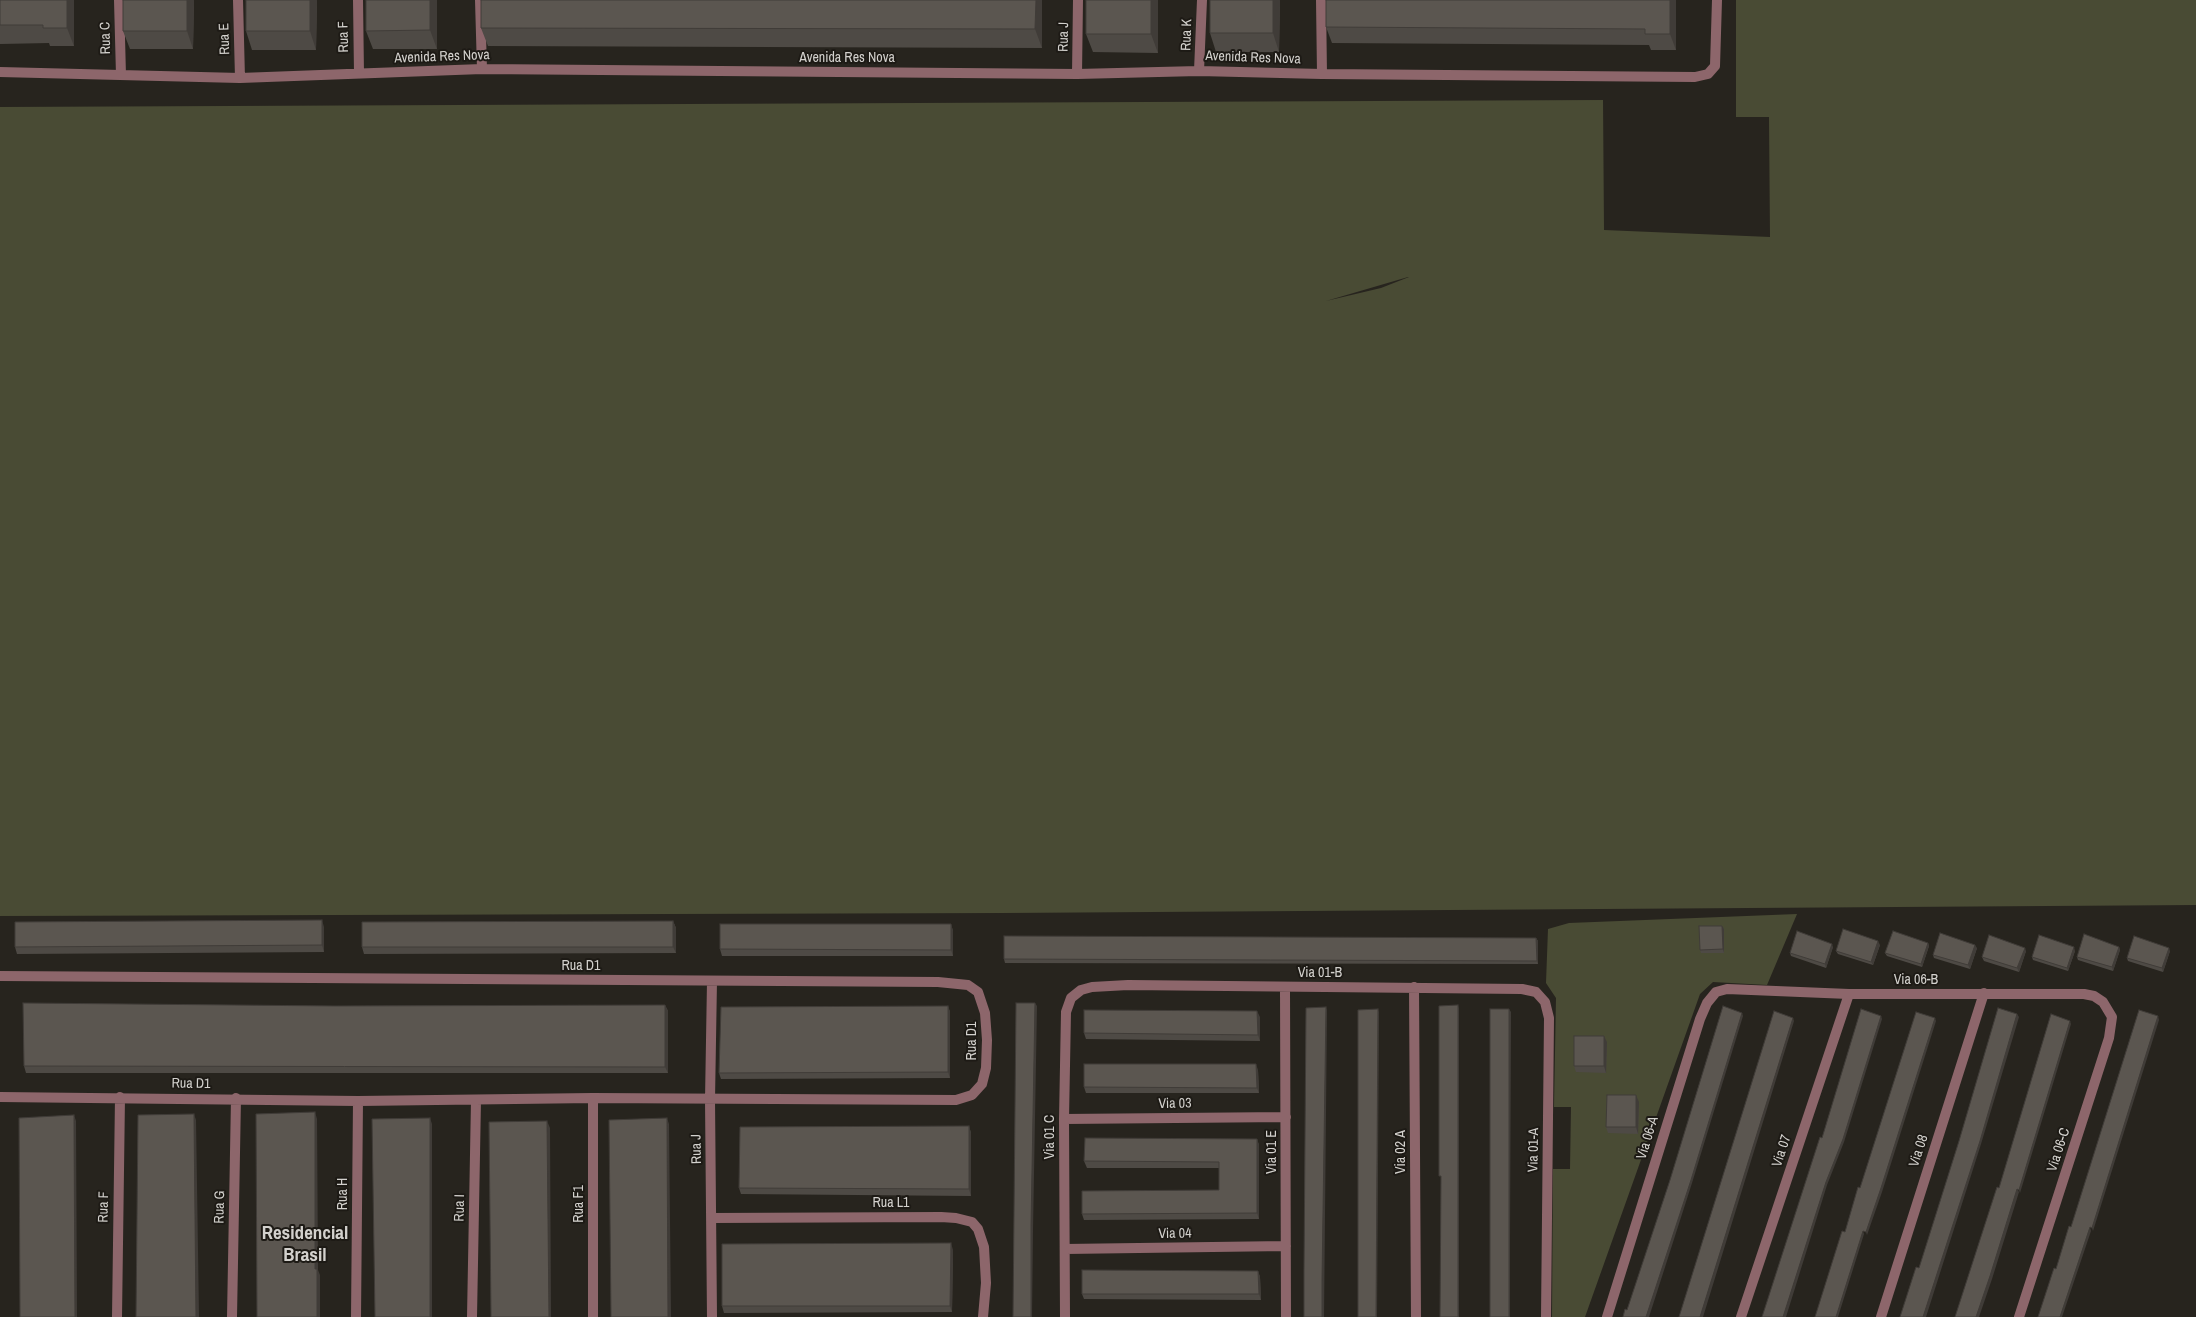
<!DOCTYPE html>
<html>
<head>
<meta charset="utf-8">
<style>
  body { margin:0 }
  canvas { display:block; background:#27241e }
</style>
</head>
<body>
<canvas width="2196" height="1317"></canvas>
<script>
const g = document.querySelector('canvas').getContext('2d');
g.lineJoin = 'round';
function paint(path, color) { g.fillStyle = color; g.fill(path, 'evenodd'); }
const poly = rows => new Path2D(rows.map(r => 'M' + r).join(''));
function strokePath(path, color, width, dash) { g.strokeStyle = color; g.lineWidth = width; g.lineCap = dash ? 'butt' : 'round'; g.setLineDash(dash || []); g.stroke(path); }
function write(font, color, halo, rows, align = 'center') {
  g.font = font + ' "Archivo Narrow",sans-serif'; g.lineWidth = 4; g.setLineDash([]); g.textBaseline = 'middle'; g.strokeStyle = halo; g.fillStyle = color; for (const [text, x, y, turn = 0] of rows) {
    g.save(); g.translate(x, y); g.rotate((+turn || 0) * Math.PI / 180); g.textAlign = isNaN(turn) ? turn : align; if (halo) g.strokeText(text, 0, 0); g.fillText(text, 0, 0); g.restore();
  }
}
paint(poly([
  [1736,0,2196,0,2196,905,1003,913,0,916,0,107,1603,100,1604,230,1770,237,1769,117,1736,117],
  [1409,277,1381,288,1326,301,1408,277],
  [1797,914,1767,985,1713,982,1700,994,1585,1317,1552,1317,1553,1169,1570,1169,1571,1107,1554,1107,1556,998,1546,983,1548,929,1569,923]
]), '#494b34');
strokePath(poly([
  [119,0,121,75],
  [238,0,240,78],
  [358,0,359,73],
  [480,0,482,69],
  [1321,0,1322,74],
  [1199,71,1202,0],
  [0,72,240,78,482,69,1077,74,1199,71,1322,74,1695,77,1708,74,1715,66,1717,0],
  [1077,74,1078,0],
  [0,976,938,982,968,985,978,992,985,1013,987,1040,986,1068,982,1084,972,1095,956,1100,593,1098,358,1101,0,1097],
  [1285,987,1286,1317],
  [1414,987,1416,1317],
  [593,1098,593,1317],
  [1064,1119,1286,1117],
  [712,1218,941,1217,956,1218,972,1222,978,1229,984,1247,986,1283,983,1317],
  [1065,1249,1286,1246],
  [117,1317,120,1097],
  [232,1317,236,1098],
  [356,1317,358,1101],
  [472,1317,476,1100],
  [712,1317,710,1100,712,981],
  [1065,1317,1064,1119,1066,1012,1071,998,1081,990,1092,987,1128,985,1522,989,1536,992,1545,1002,1549,1018,1546,1317],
  [1607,1317,1700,1019,1707,1003,1716,992,1727,989,1849,994,2084,994,2094,996,2103,1002,2112,1017,2109,1038,2019,1317],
  [1741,1317,1849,994],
  [1881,1317,1984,993]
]), '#8d666b', 10);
paint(poly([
  [0,0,74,0,74,46,50,46,49,43,0,44],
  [123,0,194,0,193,49,130,49,123,31],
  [246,0,317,0,316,50,252,50,246,31],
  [366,0,437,0,437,49,373,49,366,31],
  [1042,0,1042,48,488,46,481,28],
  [1086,0,1158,0,1158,53,1093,52,1086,34],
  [1280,0,1279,52,1216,52,1210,33],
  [1326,0,1676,0,1676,50,1651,50,1649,45,1332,43,1326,27],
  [673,921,676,928,676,953,364,954,362,947],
  [951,924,953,931,953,956,722,956,720,949],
  [1722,926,1724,929,1724,953,1701,953,1700,950],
  [324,927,324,952,17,954,15,947],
  [1536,938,1538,941,1538,964,1005,963,1004,959],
  [1928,943,1929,946,1922,967,1887,956,1885,953],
  [1880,945,1873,965,1838,954,1836,951],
  [1833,947,1826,968,1791,956,1790,953],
  [2119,947,2120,950,2113,971,2078,960,2077,957],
  [1977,948,1970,969,1934,958,1933,955],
  [2026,951,2019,972,1984,961,1982,957],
  [2075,951,2068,971,2033,960,2032,957],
  [2170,951,2163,972,2128,961,2127,958],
  [665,1005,668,1011,668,1073,26,1073,24,1066,335,1006],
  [948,1006,950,1012,950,1078,721,1079,719,1073],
  [1260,1017,1260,1041,1086,1039,1084,1033],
  [1607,1042,1606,1073,1576,1072,1574,1066],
  [1258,1070,1259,1093,1086,1093,1084,1087],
  [1639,1102,1638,1134,1608,1133,1606,1127],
  [969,1126,971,1133,971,1196,741,1194,739,1188],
  [1257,1139,1259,1145,1259,1219,1084,1220,1082,1214,1219,1190,1219,1168,1087,1168,1084,1161],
  [953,1250,952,1312,724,1313,722,1306],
  [1258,1271,1260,1277,1261,1300,1084,1299,1082,1294]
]), '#4e4a45');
paint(poly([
  [67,0,74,0,74,46,67,28],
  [187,0,194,0,193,49,187,31],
  [310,0,317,0,316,50,310,31],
  [430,0,437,0,437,49,430,30],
  [1036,0,1042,0,1042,48,1035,29],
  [1151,0,1158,0,1158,53,1151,34],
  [1273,0,1280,0,1279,52,1273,33],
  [1670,0,1676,0,1676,50,1670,34],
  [322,920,324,927,324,952,322,945],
  [673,921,676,928,676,953,673,947],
  [951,924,953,931,953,956,951,950],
  [1722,926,1724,929,1724,953,1723,949],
  [1536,938,1538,941,1538,964,1537,961],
  [1878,941,1880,945,1873,965,1871,962],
  [1928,943,1929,946,1922,967,1921,964],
  [1832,944,1833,947,1826,968,1825,964],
  [1975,945,1977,948,1970,969,1968,965],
  [2074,947,2075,951,2068,971,2067,968],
  [2119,947,2120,950,2113,971,2112,967],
  [2025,948,2026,951,2019,972,2017,968],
  [2169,948,2170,951,2163,972,2162,968],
  [1035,1003,1037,1006,1033,1230,1032,1317,1031,1317,1031,1226],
  [665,1005,668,1011,668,1073,665,1067],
  [1458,1005,1459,1008,1459,1317,1458,1317],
  [948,1006,950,1012,950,1078,948,1072],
  [1326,1007,1327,1010,1324,1317,1322,1317,1322,1281],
  [1378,1009,1379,1012,1377,1317,1376,1317],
  [1509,1009,1511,1012,1510,1241,1510,1317,1509,1317],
  [1257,1011,1260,1017,1260,1041,1258,1035],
  [1742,1013,1743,1016,1692,1183,1649,1317,1646,1317],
  [2017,1014,2019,1017,1981,1144,1926,1317,1923,1317],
  [1881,1016,1882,1019,1844,1142,1827,1185,1786,1317,1783,1317,1826,1182],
  [2158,1016,2159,1020,2093,1231,2092,1228],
  [1793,1018,1794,1021,1703,1317,1700,1317],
  [1935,1018,1936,1021,1882,1192,1867,1235,1866,1232],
  [2070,1021,2071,1024,2020,1193,2019,1190],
  [1604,1036,1607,1042,1606,1073,1604,1066],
  [1256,1064,1258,1070,1259,1093,1257,1088],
  [1636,1095,1639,1102,1638,1134,1636,1127],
  [315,1112,317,1119,318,1270,320,1275,320,1317,317,1317,315,1269],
  [194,1114,196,1120,199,1317,196,1317],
  [74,1115,76,1121,77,1317,75,1317],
  [430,1118,432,1124,432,1317,430,1317],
  [667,1118,669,1124,671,1317,668,1317],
  [547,1121,550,1128,551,1317,549,1317],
  [969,1126,971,1133,971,1196,969,1189],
  [1257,1139,1259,1145,1259,1219,1257,1213],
  [2017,1189,2019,1192,1992,1279,1979,1317,1976,1317],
  [2090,1227,2091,1231,2062,1317,2060,1317],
  [1863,1231,1864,1234,1838,1317,1836,1317],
  [951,1243,953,1250,952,1312,950,1306],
  [1258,1271,1260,1277,1261,1300,1259,1294]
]), '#403c38');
const building = poly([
  [0,0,67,0,67,28,43,28,43,25,0,25,0,0],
  [123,0,187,0,187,31,123,31,123,0],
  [246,0,310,0,310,31,246,31,246,0],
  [366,0,430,0,430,30,366,31,366,0],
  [481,0,1036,0,1035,29,481,28,481,0],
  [1086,0,1151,0,1151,34,1086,34,1086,0],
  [1210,0,1273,0,1273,33,1210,33,1210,0],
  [1326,0,1670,0,1670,34,1645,34,1645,29,1326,27,1326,0],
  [322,920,322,945,15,947,15,922,322,920],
  [673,921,673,947,362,947,362,922,673,921],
  [720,924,951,924,951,950,720,949,720,924],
  [1699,926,1722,926,1723,949,1700,950,1699,926],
  [1843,929,1878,941,1871,962,1836,951,1843,929],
  [1797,931,1832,944,1825,964,1790,953,1797,931],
  [1893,931,1928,943,1921,964,1885,953,1893,931],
  [1940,933,1975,945,1968,965,1933,955,1940,933],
  [2084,934,2119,947,2112,967,2077,957,2084,934],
  [1989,935,2025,948,2017,968,1982,957,1989,935],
  [2039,935,2074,947,2067,968,2032,957,2039,935],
  [1004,936,1536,938,1537,961,1004,959,1004,936],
  [2134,936,2169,948,2162,968,2127,958,2134,936],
  [23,1003,335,1006,665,1005,665,1067,24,1066,23,1003],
  [1016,1003,1035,1003,1031,1226,1031,1317,1013,1317,1016,1003],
  [1458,1005,1458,1317,1440,1317,1441,1176,1439,1176,1439,1006,1458,1005],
  [948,1006,948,1072,719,1073,721,1007,948,1006],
  [1723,1006,1742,1013,1691,1180,1646,1317,1623,1317,1625,1309,1627,1310,1670,1180,1723,1006],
  [1326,1007,1322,1281,1322,1317,1304,1317,1304,1269,1306,1008,1326,1007],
  [1998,1008,2017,1014,1980,1141,1923,1317,1900,1317,1916,1267,1919,1268,1959,1141,1998,1008],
  [1378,1009,1376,1317,1358,1317,1358,1010,1378,1009],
  [1490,1009,1509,1009,1509,1317,1490,1317,1490,1009],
  [1861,1009,1881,1016,1843,1139,1826,1182,1783,1317,1762,1317,1820,1137,1822,1138,1861,1009],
  [1084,1010,1257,1011,1258,1035,1084,1033,1084,1010],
  [2139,1010,2158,1016,2092,1228,2090,1227,2060,1317,2038,1317,2054,1268,2056,1269,2069,1226,2071,1227,2139,1010],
  [1774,1011,1793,1018,1700,1317,1679,1317,1774,1011],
  [1916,1012,1935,1018,1881,1188,1866,1232,1863,1231,1836,1317,1815,1317,1842,1231,1845,1232,1858,1187,1860,1188,1916,1012],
  [2051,1014,2070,1021,2019,1190,2017,1189,1990,1276,1976,1317,1955,1317,1997,1187,1999,1188,2051,1014],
  [1574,1036,1604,1036,1604,1066,1574,1066,1574,1036],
  [1084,1064,1256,1064,1257,1088,1084,1087,1084,1064],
  [1607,1095,1636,1095,1636,1127,1606,1127,1607,1095],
  [315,1112,315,1269,317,1269,317,1317,257,1317,256,1114,315,1112],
  [194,1114,196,1317,136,1317,138,1115,194,1114],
  [74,1115,75,1317,20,1317,19,1118,74,1115],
  [430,1118,430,1317,375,1317,372,1119,430,1118],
  [667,1118,668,1317,611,1317,609,1120,667,1118],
  [547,1121,549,1317,491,1317,489,1122,547,1121],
  [969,1126,969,1189,739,1188,740,1127,969,1126],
  [1085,1138,1257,1139,1257,1213,1082,1214,1082,1191,1219,1190,1219,1162,1084,1161,1085,1138],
  [951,1243,950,1306,722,1306,722,1244,951,1243],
  [1082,1270,1258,1271,1259,1294,1082,1294,1082,1270]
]);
paint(building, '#5b5650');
strokePath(building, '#403c38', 1);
write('14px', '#d3d1cd', '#1d1a15', [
  ["Rua K",1187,35,-88],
  ["Rua F",344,37,-91],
  ["Rua J",1064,37,-89],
  ["Rua C",106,38,-91],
  ["Rua E",225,39,-92],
  ["Avenida Res Nova",442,57,-2],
  ["Avenida Res Nova",847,58],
  ["Avenida Res Nova",1253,58,2],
  ["Rua D1",581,966],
  ["Via 01-B",1320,973],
  ["Via 06-B",1916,980],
  ["Rua D1",972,1041,-90],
  ["Rua D1",191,1084,1],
  ["Via 03",1175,1104,-1],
  ["Via 01 C",1050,1137,-90],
  ["Via 06-A",1648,1138,-73],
  ["Rua J",697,1149,-91],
  ["Via 01-A",1534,1150,-89],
  ["Via 06-C",2059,1150,-72],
  ["Via 07",1782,1151,-72],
  ["Via 08",1919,1151,-72],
  ["Via 01 E",1272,1152,-90],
  ["Via 02 A",1401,1152,-90],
  ["Rua H",343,1194,-90],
  ["Rua L1",891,1203],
  ["Rua F1",579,1204,-90],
  ["Rua F",104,1207,-89],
  ["Rua G",220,1207,-89],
  ["Rua I",460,1208,-89],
  ["Via 04",1175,1234,-1]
]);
write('bold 19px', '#d3d1cd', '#1d1a15', [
  ["Residencial",305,1234],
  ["Brasil",305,1256]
]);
</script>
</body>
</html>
